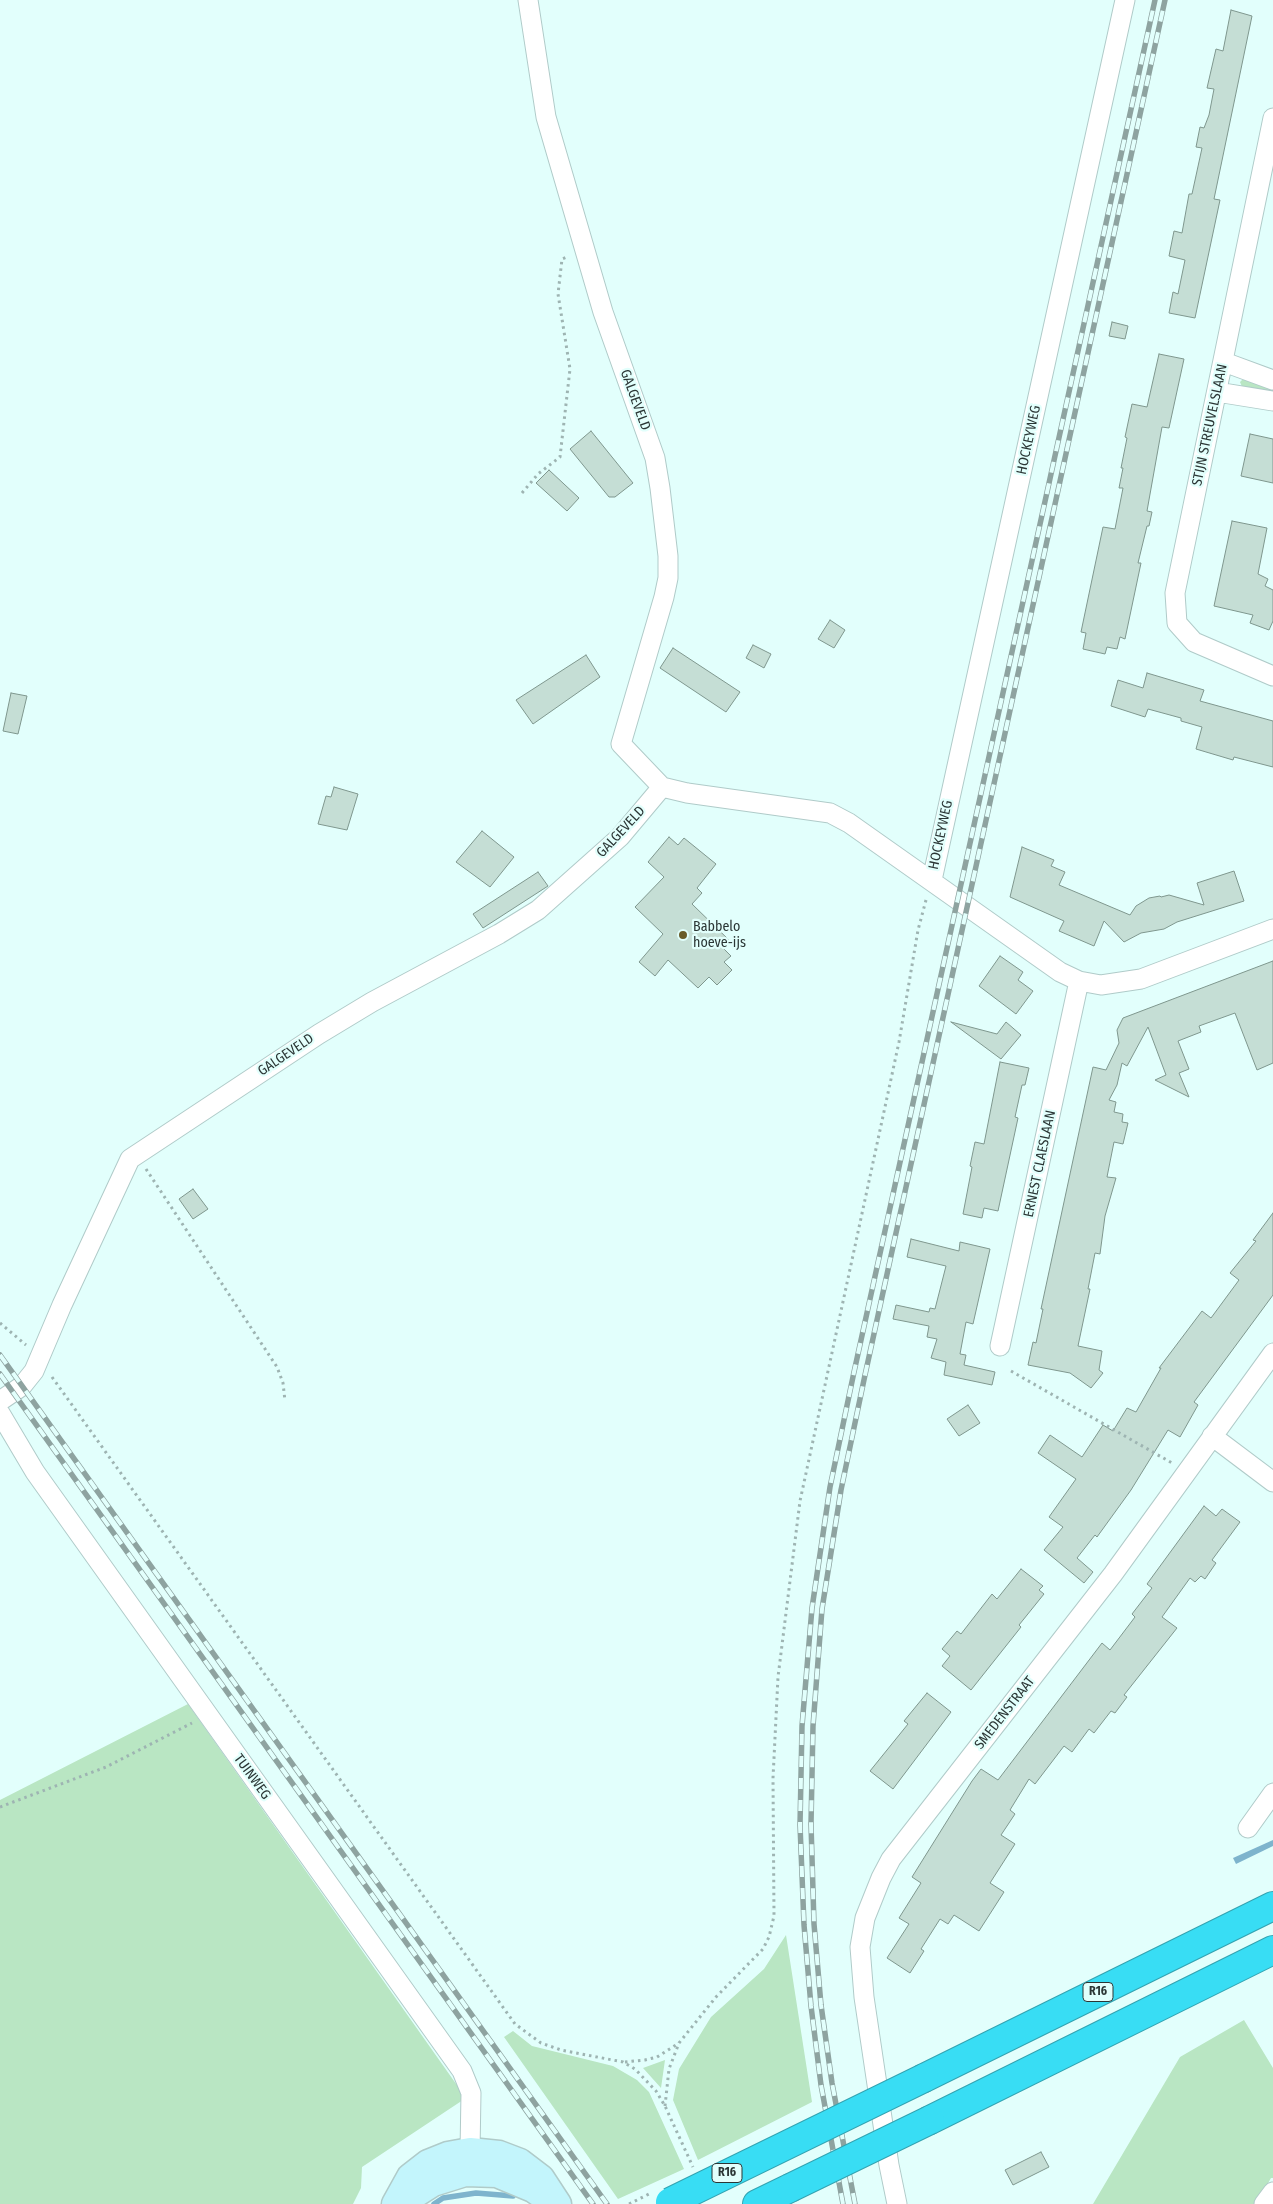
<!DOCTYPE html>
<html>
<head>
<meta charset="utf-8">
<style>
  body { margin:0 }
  canvas { display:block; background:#e2fffc }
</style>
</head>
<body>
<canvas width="1273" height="2204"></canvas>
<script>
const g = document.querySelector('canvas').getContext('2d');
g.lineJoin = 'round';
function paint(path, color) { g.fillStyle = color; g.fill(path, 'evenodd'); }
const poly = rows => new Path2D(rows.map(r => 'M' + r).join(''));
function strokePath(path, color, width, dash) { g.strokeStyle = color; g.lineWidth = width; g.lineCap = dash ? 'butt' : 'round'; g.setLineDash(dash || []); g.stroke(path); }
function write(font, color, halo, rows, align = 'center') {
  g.font = font + ' "Fira Sans Condensed",sans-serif'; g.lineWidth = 4.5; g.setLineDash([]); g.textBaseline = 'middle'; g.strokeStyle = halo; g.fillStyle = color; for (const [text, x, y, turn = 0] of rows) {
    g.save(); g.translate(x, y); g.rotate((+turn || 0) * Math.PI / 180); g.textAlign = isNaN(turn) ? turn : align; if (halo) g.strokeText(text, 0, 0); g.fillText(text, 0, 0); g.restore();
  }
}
paint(poly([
  [1246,376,1273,386,1273,395,1243,389,1240,382],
  [188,1704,466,2098,362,2167,361,2188,353,2204,0,2204,0,1800],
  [786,1935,812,2102,698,2160,673,2100,679,2069,711,2017,764,1969],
  [1244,2020,1273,2068,1273,2178,1271,2178,1256,2204,1093,2204,1180,2057],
  [513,2031,532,2046,613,2066,637,2080,649,2092,684,2169,618,2199,504,2037],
  [665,2060,661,2088,643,2068]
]), '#b9e6c3');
paint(poly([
  [1273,1840,1273,1846,1236,1864,1233,1858]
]), '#7eb4cd');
strokePath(poly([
  [434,2204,443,2198,476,2193,513,2196]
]), '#7eb4cd', 5.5);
const building = poly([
  [1231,10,1252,16,1214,199,1220,200,1195,318,1169,313,1173,292,1178,294,1185,260,1169,256,1174,231,1182,233,1189,194,1192,194,1202,148,1196,147,1200,127,1204,128,1209,115,1214,89,1207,88,1216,49,1223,51,1231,10],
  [1112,322,1128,326,1125,339,1109,336,1112,322],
  [1159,354,1184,359,1169,428,1162,427,1147,511,1152,512,1149,526,1147,526,1138,563,1141,563,1125,639,1120,637,1117,649,1107,647,1105,654,1083,649,1086,633,1081,632,1103,527,1115,529,1123,488,1119,488,1123,468,1121,468,1127,438,1125,437,1132,404,1147,407,1159,354],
  [591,431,633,483,615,497,609,497,570,449,591,431],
  [1250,434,1273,439,1273,483,1241,476,1250,434],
  [549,470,579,498,567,511,536,483,549,470],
  [1232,521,1267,528,1258,574,1268,579,1265,586,1273,590,1273,621,1269,630,1250,623,1253,615,1214,606,1232,521],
  [830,620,845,630,834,648,818,639,830,620],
  [753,645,771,654,764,668,746,658,753,645],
  [673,648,740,692,726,712,660,668,673,648],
  [586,655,600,677,533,724,516,700,586,655],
  [1147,673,1204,690,1200,701,1273,721,1273,767,1234,757,1233,760,1196,749,1202,727,1181,721,1181,718,1148,709,1145,717,1111,706,1118,680,1143,688,1147,673],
  [11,693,27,696,18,734,3,731,11,693],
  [334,787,358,794,347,830,318,824,326,796,331,797,334,787],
  [482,831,514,857,490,887,456,862,482,831],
  [669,837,678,845,684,838,716,864,697,888,702,893,692,904,731,942,724,949,731,956,724,962,732,970,717,985,709,977,698,988,668,960,655,976,639,962,663,934,635,907,664,877,648,862,669,837],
  [1022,847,1054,860,1051,866,1065,872,1059,885,1130,915,1136,906,1149,898,1160,896,1161,897,1169,895,1204,905,1197,883,1234,871,1244,901,1177,922,1164,929,1141,933,1124,942,1104,921,1094,946,1059,931,1064,921,1010,897,1022,847],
  [538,872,548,886,483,928,473,914,538,872],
  [1000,956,1023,972,1018,980,1033,991,1016,1014,979,986,1000,956],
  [1273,961,1273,1063,1257,1070,1235,1013,1199,1026,1201,1032,1178,1041,1189,1069,1179,1073,1189,1097,1155,1080,1166,1075,1148,1027,1127,1066,1122,1063,1117,1085,1109,1100,1116,1102,1114,1112,1123,1114,1122,1122,1128,1123,1123,1144,1114,1142,1107,1177,1116,1178,1105,1216,1100,1254,1095,1253,1088,1289,1090,1289,1078,1346,1102,1351,1099,1370,1103,1373,1091,1388,1070,1373,1028,1365,1033,1342,1036,1343,1043,1309,1041,1309,1093,1067,1106,1070,1119,1043,1117,1030,1123,1018,1273,961],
  [951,1022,997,1034,1006,1022,1021,1035,1001,1059,951,1022],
  [1000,1062,1029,1068,1025,1085,1022,1085,1015,1117,1018,1118,998,1211,984,1208,982,1218,963,1214,972,1167,970,1166,975,1142,984,1144,1000,1062],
  [193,1189,208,1209,193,1219,179,1199,193,1189],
  [1273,1213,1273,1295,1194,1402,1198,1405,1180,1437,1168,1430,1131,1490,1097,1537,1095,1535,1077,1558,1093,1572,1084,1583,1044,1550,1063,1527,1049,1517,1076,1479,1038,1453,1050,1435,1082,1457,1103,1425,1113,1431,1127,1408,1136,1412,1161,1368,1159,1368,1202,1311,1211,1318,1239,1280,1230,1273,1256,1241,1253,1240,1273,1213],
  [911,1239,959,1251,960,1242,990,1249,973,1324,966,1322,960,1354,966,1355,964,1365,995,1372,992,1385,944,1375,946,1362,931,1358,937,1339,927,1337,929,1326,893,1319,896,1305,929,1312,930,1308,935,1309,946,1266,907,1257,911,1239],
  [968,1405,980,1423,959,1436,947,1419,968,1405],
  [1204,1506,1216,1516,1222,1509,1240,1522,1212,1560,1216,1563,1205,1579,1201,1576,1195,1582,1190,1578,1162,1617,1177,1628,1124,1695,1127,1697,1115,1713,1111,1711,1094,1733,1089,1729,1072,1752,1064,1746,1035,1784,1029,1779,1010,1810,1015,1814,1001,1835,1015,1844,990,1883,1004,1892,979,1931,954,1915,948,1924,940,1919,921,1949,924,1951,910,1973,887,1958,909,1924,899,1918,921,1883,912,1877,972,1781,981,1769,998,1780,1102,1643,1110,1650,1135,1617,1132,1614,1152,1588,1147,1584,1204,1506],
  [1021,1569,1043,1586,1039,1590,1044,1594,1019,1625,1021,1627,971,1690,942,1666,950,1656,942,1649,957,1631,961,1634,992,1594,997,1599,1021,1569],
  [927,1693,951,1712,893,1789,870,1771,908,1724,904,1721,927,1693],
  [1041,2152,1049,2167,1013,2185,1005,2170,1041,2152]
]);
paint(building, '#c5ded5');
strokePath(building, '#7f978e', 1);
const street = poly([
  [528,0,546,117,603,312,655,458,660,488,668,556,668,578,664,597,621,744,662,787,687,793,830,813,849,823,1060,972,1079,981,1101,985,1141,979,1273,929],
  [1273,118,1175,593,1177,623,1194,642,1273,676],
  [1224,362,1273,380],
  [1217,392,1273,401],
  [932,880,1125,0],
  [1000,1346,1079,981],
  [0,1401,22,1386,34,1371,62,1305,130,1159,319,1034,372,1002,499,934,538,910,620,837,662,787],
  [0,1413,35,1472,462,2071,471,2093,470,2151],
  [1212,1436,1273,1482],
  [1248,1828,1273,1793],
  [897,2204,889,2165,864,1997,860,1947,865,1918,881,1878,891,1859,1113,1574,1273,1353],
  [1264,2204,1273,2192]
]);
const secondary = poly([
  [395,2204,410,2177,428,2163,448,2155,470,2151,499,2154,520,2162,541,2178,558,2204],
  [400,2204,433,2183,465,2173,497,2174,533,2189,546,2198]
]);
const highway = poly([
  [924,2078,1273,1906],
  [930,2120,1273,1950],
  [757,2204,790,2188]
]);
strokePath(street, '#b0cbc9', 21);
strokePath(secondary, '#b0cbc9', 29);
strokePath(highway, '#33a3b1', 30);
strokePath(poly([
  [522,493,538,474,560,457,570,369,558,294,562,259,567,257],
  [146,1169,277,1367,283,1383,285,1401],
  [0,1323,26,1345],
  [1011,1371,1172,1463],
  [52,1377,515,2024,541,2043,561,2050,623,2062,635,2069,656,2091,665,2106,693,2167],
  [0,1807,106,1767,192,1723],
  [625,2062,645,2060,657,2057,679,2043],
  [665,2106,669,2069,679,2043,716,1997,763,1949,769,1937,774,1916,773,1778,778,1677,800,1501,899,1042,918,930,926,900]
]), '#9eb4b2', 3, [2.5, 4]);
strokePath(street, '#fff', 19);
strokePath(secondary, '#c3f5fc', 26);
strokePath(highway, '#38ddf4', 28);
const rail = poly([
  [0,1355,607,2204],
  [0,1374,593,2204],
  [843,2204,821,2085,811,2006,804,1925,800,1825,802,1726,812,1608,830,1487,854,1372,1155,0],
  [855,2204,832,2083,821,2005,814,1924,811,1824,813,1726,822,1609,841,1490,865,1375,1165,0]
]);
strokePath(rail, '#8ea3a0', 5.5);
strokePath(rail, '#e2fffc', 4, [11]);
const highwayBridge = poly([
  [790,2188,930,2120],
  [670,2202,924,2078]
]);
strokePath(highwayBridge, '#33a3b1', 30, []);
strokePath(poly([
  [629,2204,649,2194]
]), '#9eb4b2', 3, [2.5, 4]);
strokePath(highwayBridge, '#38ddf4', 28);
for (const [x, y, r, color] of [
  [683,935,5,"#695b28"]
]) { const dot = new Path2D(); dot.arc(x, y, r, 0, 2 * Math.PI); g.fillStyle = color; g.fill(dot); strokePath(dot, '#e2fffc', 2); }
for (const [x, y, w] of [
  [1098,1992,30],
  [727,2173,30]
]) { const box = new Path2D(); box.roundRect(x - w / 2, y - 9.5, w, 19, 4); g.fillStyle = '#e2fffc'; g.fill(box); strokePath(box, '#2b3635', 1); }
write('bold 12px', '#2b3635', null, [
  ["R16",1098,1992],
  ["R16",727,2173]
]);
write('14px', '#2b3635', '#e2fffc', [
  ["GALGEVELD",635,400,70],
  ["STIJN STREUVELSLAAN",1210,425,-78],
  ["HOCKEYWEG",1029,440,-78],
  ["GALGEVELD",621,832,-47],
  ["HOCKEYWEG",941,835,-78],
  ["GALGEVELD",286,1055,-34],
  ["ERNEST CLAESLAAN",1040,1164,-78],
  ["SMEDENSTRAAT",1005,1713,-52],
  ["TUINWEG",252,1777,54]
]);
write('14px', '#2b3635', '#e2fffc', [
  ["Babbelo",693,927],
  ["hoeve-ijs",693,943]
], 'left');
</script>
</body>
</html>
